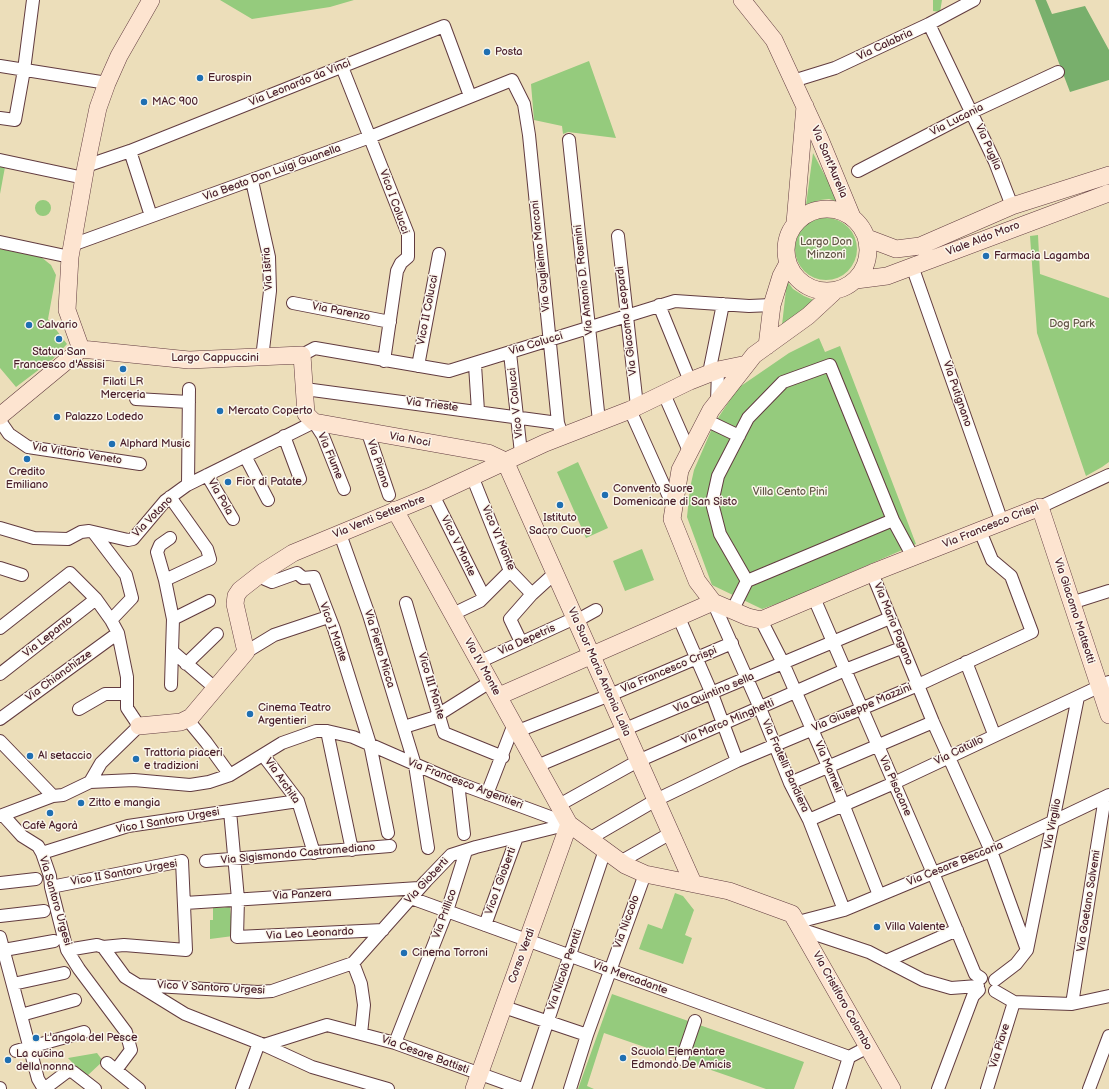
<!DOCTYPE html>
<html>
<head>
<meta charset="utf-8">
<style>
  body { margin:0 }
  canvas { display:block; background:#ecdeba }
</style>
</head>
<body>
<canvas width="1109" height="1089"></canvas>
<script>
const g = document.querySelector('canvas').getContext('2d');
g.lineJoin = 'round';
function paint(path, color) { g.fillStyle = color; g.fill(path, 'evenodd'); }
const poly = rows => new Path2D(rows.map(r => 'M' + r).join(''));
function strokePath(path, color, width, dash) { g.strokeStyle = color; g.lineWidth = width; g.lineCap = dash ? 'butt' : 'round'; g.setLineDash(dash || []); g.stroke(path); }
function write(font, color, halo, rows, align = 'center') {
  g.font = font + ' "Balsamiq Sans",sans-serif'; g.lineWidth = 3; g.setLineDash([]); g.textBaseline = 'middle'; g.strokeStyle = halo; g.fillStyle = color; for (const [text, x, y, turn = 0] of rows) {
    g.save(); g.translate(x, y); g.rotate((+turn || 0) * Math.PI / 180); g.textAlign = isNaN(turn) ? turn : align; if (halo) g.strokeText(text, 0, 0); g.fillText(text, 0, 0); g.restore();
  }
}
paint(poly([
  [220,0,354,0,330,7,252,19],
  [933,0,942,0,940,12,933,11],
  [589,61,616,138,568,132,563,134,562,126,534,120,531,84],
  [813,153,839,202,829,199,820,200,806,205],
  [0,166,5,167,0,194],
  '35 208a8 8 0 1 1 16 0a8 8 0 1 1-16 0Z',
  '795 249a31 31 0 1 1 62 0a31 31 0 1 1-62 0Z',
  [1038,235,1040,274,1109,298,1109,462,1102,467,1086,476,1037,333,1030,236],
  [0,249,41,257,51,265,56,275,48,319,67,344,53,359,16,387,0,368],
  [787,281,793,289,804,296,816,301,782,325],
  [819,338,825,352,840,346,916,544,790,599,762,609,712,585,687,517,690,488,694,470,714,424,738,388,789,353],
  [578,462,608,528,586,538,557,472],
  [642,549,654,580,625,591,613,561],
  [675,893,683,896,694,910,685,935,692,938,683,964,639,949,648,924,662,929],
  [230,907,233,936,210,939,210,920,213,920,213,908],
  [612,994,804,1062,794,1089,766,1089,604,1033,587,1086,594,1089,578,1089],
  [97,1053,103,1061,86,1077,68,1058]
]), '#95cb7d');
paint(poly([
  [1035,0,1046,0,1052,14,1085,6,1109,50,1109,80,1070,92]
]), '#78af6c');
const street = poly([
  [929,24,995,162,1012,206],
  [0,66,107,83],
  [342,67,408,234,408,257,401,263,397,271,384,361],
  [793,81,835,68,929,24,974,0],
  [0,118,15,120,24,70,33,0],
  [569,140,599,421],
  [130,151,151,216],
  [0,160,84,178],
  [86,166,130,151,444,26,470,96],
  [858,171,972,112,1058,72],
  [252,181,269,257,270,291,262,358],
  [618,236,637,406],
  [0,242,70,257],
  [72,245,370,137,512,80,524,104,529,135,558,423,562,435],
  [912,266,1002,522],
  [293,303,390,322],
  [659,305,690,381],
  [510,353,521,453],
  [302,355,315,348,449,371,675,301,749,306,772,305],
  [475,365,478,411],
  [830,365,893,520,747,581,720,534,712,503,718,476,748,418,783,382,830,365],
  [418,366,439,254],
  [709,373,723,304],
  [305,389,558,423],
  [664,394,689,451],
  [136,399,189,402],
  [717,402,718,370],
  [630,410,674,508],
  [0,421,9,434,28,447,140,464],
  [714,424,739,436],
  [368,433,389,495],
  [284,436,300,479],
  [245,456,268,500],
  [207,475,233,519],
  [472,476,510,571,532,594],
  [188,484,189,389],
  [433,495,484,597],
  [170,497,207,549,210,559,165,580,173,619,172,651,215,688],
  [1040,507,1109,475],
  [893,520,913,557],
  [0,528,34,538,68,539,81,532,89,531,128,540,133,539,165,501,187,485,314,422,323,436,344,489],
  [94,533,126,575,132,598,111,620],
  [340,534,369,615,415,765,428,848],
  [0,568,22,575],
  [872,573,933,722,991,851,1027,950],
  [258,576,272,582,297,573,303,578,314,577,334,629,370,744,388,833],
  [165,580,157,552,160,545,170,538],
  [814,598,933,873,975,974,981,978],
  [713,602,760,708,790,783,809,820,844,910],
  [406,603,444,733,503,757],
  [1071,603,1109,591],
  [732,611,747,581],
  [453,614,480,601,510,571],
  [679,618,712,694,737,761],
  [173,619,209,601],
  [761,620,783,663,828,766,879,895],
  [576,621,596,610],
  [0,628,70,573,96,599,111,620,118,633,127,677,127,708,139,726,101,763,90,782],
  [521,642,510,619,532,594,555,573],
  [246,652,274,635,328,617],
  [479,662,575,618],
  [966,662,994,734],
  [186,664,217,634],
  [0,674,96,599],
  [171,685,172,651],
  [79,709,105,694,127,694],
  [0,719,118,633],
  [187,719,206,742,230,775],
  [404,727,433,718,490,682],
  [327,731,352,850],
  [518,731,610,695,732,643],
  [0,741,53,796],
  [263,755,298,801,314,853],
  [537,766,890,618],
  [458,783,464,834],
  [790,783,933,722],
  [487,794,514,724],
  [559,805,638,761,845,670,901,648],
  [230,811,238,899,237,937,383,930],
  [3,815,22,836,38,846,42,853,50,876,51,887,67,950,97,945,103,947,125,977,185,1014,264,1045,312,1067,388,1089],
  [0,816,53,796,63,795,90,782,134,780,190,785,209,782,230,775,282,743,316,731,327,731,353,737,458,783,569,824],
  [809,820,894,783,1109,682],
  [589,839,656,800,737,761,918,685,1032,632,1011,576,992,560,980,531],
  [42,853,128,826,298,801],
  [206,861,390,846],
  [620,862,671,833],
  [0,883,36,879],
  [51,887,182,861,186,950,124,945,103,947],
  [411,898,849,1057],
  [185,903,419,888],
  [0,916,44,911],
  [798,922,844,910,933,873,991,851,1109,795],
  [485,925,517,837],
  [803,930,869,952,923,980,951,988,978,986],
  [0,937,38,1079,44,1089],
  [4,950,54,941],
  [67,950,79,969,126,1032,131,1050,116,1070],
  [886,961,957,930],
  [353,963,361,984,364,1005,361,1034],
  [995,980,1016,964,1027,950,1078,697],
  [13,984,64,973],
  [138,985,258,992,272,991,353,963,426,881,451,855,476,847,569,824],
  [995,991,1014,1002,1072,1004,1109,996],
  [1072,1004,1105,797],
  [504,1007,587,1035],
  [21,1015,75,1000],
  [395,1043,447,911,466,851],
  [264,1045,327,1025,395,1043,522,1089],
  [16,1051,84,1032],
  [682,1059,695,1021],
  [107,1063,139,1089],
  [0,1088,0,1089],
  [44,1089,68,1071,73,1072,95,1089],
  [242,1089,259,1043],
  [525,1089,605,850],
  [570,1089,587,1035,645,874],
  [839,1089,849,1057,868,1047],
  [938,1089,973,996,979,990],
  [987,1089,1014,1002],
  [1089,1089,1109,1036]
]);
const secondary = poly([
  [742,0,774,40,819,137,852,217],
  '786 250a41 41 0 1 1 82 0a41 41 0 1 1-82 0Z',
  [795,223,805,106],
  [867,238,896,249,920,246,1012,206,1109,175],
  [856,280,887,276,1109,193],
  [835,291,808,316,754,355,711,410,680,470,672,519,697,581,713,602,748,617,761,620,872,573,1040,507,1109,715],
  [767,346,772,305,781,276,788,263],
  [81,349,189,360,302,355,306,414,314,422,488,453,505,461,693,883],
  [81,349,67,310,70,257,86,166,98,108,107,83,119,56,151,0],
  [0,416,81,349],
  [395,510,569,824,625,865,645,874,729,891,792,914,892,1089],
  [499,696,713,602],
  [139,726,181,722,191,717,246,652,235,604,236,596,240,590,263,572,293,553,433,495,545,443,630,410,690,381,718,370,747,364],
  [474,1089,569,824]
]);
strokePath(street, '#623c40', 14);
strokePath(secondary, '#623c40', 18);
strokePath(street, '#fff', 12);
strokePath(secondary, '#fde4d0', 17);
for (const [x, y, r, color] of [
  [487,52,4,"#1f6fb2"],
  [200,78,4,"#1f6fb2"],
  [144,102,4,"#1f6fb2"],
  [986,256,4,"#1f6fb2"],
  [29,325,4,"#1f6fb2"],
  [59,339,4,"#1f6fb2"],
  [123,369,4,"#1f6fb2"],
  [220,411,4,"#1f6fb2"],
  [57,417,4,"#1f6fb2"],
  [112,444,4,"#1f6fb2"],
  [27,459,4,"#1f6fb2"],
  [228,482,4,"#1f6fb2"],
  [605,495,4,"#1f6fb2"],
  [560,505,4,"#1f6fb2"],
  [250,714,4,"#1f6fb2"],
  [30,756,4,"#1f6fb2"],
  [136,759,4,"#1f6fb2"],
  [81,803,4,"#1f6fb2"],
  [50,813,4,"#1f6fb2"],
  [877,927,4,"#1f6fb2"],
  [404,953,4,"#1f6fb2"],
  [36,1038,4,"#1f6fb2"],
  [623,1058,4,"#1f6fb2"],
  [8,1060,4,"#1f6fb2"]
]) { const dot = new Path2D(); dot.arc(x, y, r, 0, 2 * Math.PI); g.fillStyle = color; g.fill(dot); strokePath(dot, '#fbf7ec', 1.5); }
write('11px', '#4a1f2b', '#fbf7ec', [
  ["Via Calabria",885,45,-25],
  ["Via Leonardo da Vinci",300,83,-22],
  ["Via Lucania",957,120,-27],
  ["Via Puglia",988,147,66],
  ["Via Sant'Aurelia",829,162,67],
  ["Via Beato Don Luigi Guanella",272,173,-20],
  ["Vico I Colucci",394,202,70],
  ["Viale Aldo Moro",983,239,-21],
  ["Via Guglielmo Marconi",541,256,-96],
  ["Via Istria",268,269,-94],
  ["Via Antonio D. Rosmini",584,280,-96],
  ["Vico II Colucci",428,310,-79],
  ["Via Parenzo",341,312,11],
  ["Via Giacomo Leopardi",627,321,-97],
  ["Via Colucci",536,344,-17],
  ["Largo Cappuccini",215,358],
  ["Via Putignano",957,394,71],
  ["Vico V Colucci",516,403,-96],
  ["Via Trieste",432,405,7],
  ["Via Noci",410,440,10],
  ["Via Vittorio Veneto",77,454,9],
  ["Via Fiume",330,456,67],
  ["Via Pirano",378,464,71],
  ["Via Pola",220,497,60],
  ["Via Votano",153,517,-46],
  ["Via Venti Settembre",379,517,-22],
  ["Via Francesco Crispi",991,526,-22],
  ["Vico VI Monte",498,538,67],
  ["Vico V Monte",458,546,64],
  ["Via Giacomo Matteotti",1074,611,72],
  ["Via Mario Pagano",893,624,68],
  ["Vico I Monte",333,632,70],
  ["Via Lepanto",48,637,-38],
  ["Via Depetris",527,640,-24],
  ["Via Pietro Micca",379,649,73],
  ["Via IV Monte",482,667,61],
  ["Via Francesco Crispi",669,670,-23],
  ["Via Suor Maria Antonia Lalia",599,672,66],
  ["Via Chianchizze",59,676,-36],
  ["Vico III Monte",431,686,73],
  ["Via Quintino sella",714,693,-23],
  ["Via Giuseppe Mazzini",862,708,-23],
  ["Via Marco Minghetti",728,722,-23],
  ["Via Catullo",959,751,-26],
  ["Via Fratelli Bandiera",785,766,66],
  ["Via Mameli",828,767,67],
  ["Via Archita",282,781,55],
  ["Via Francesco Argentieri",465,784,21],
  ["Via Pisacane",895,786,66],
  ["Vico I Santoro Urgesi",168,821,-10],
  ["Via Virgilio",1053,824,-79],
  ["Via Sigismondo Castromediano",298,854,-5],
  ["Via Cesare Beccaria",955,864,-22],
  ["Vico II Santoro Urgesi",124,873,-10],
  ["Via Gioberti",427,881,-47],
  ["Vico I Gioberti",501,881,-70],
  ["Via Panzera",302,895,-3],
  ["Via Santoro Urgesi",55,901,74],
  ["Via Gaetano Salvemi",1089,901,-81],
  ["Via Prillico",445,914,-70],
  ["Via Niccolo",627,922,-70],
  ["Via Leo Leonardo",310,934,-3],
  ["Corso Verdi",522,956,-70],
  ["Via Nicolò Perotti",565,970,-71],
  ["Via Mercadante",630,978,20],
  ["Vico V Santoro Urgesi",211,988,3],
  ["Via Cristiforo Colombo",842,1001,61],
  ["Via Piave",1000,1046,-73],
  ["Via Cesare Battisti",425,1055,20]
]);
write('11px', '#4a1f2b', '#fbf7ec', [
  ["Posta",495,52],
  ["Eurospin",208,78],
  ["MAC 900",152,102],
  ["Farmacia Lagamba",994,256],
  ["Calvario",37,325],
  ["Statua San",59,352,"center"],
  ["Francesco d'Assisi",59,365,"center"],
  ["Filati LR",123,382,"center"],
  ["Merceria",123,395,"center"],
  ["Mercato Coperto",228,411],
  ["Palazzo Lodedo",65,417],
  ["Alphard Music",120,444],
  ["Credito",27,472,"center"],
  ["Emiliano",27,485,"center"],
  ["Fior di Patate",236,482],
  ["Convento Suore",613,489],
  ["Domenicane di San Sisto",613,502],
  ["Istituto",560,518,"center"],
  ["Sacro Cuore",560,531,"center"],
  ["Cinema Teatro",258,708],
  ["Argentieri",258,721],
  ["Trattoria piaceri",144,753],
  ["e tradizioni",144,766],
  ["Al setaccio",38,756],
  ["Zitto e mangia",89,803],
  ["Cafè Agorà",50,826,"center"],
  ["Villa Valente",885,927],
  ["Cinema Torroni",412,953],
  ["L'angola del Pesce",44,1038],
  ["Scuola Elementare",631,1052],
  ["Edmondo De Amicis",631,1065],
  ["La cucina",16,1054],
  ["della nonna",16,1067]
], 'left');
write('11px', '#605344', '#fbf7ec', [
  ["Largo Don",826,242],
  ["Minzoni",826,255],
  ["Dog Park",1072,324],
  ["Villa Cento Pini",790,492]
]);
</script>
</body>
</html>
